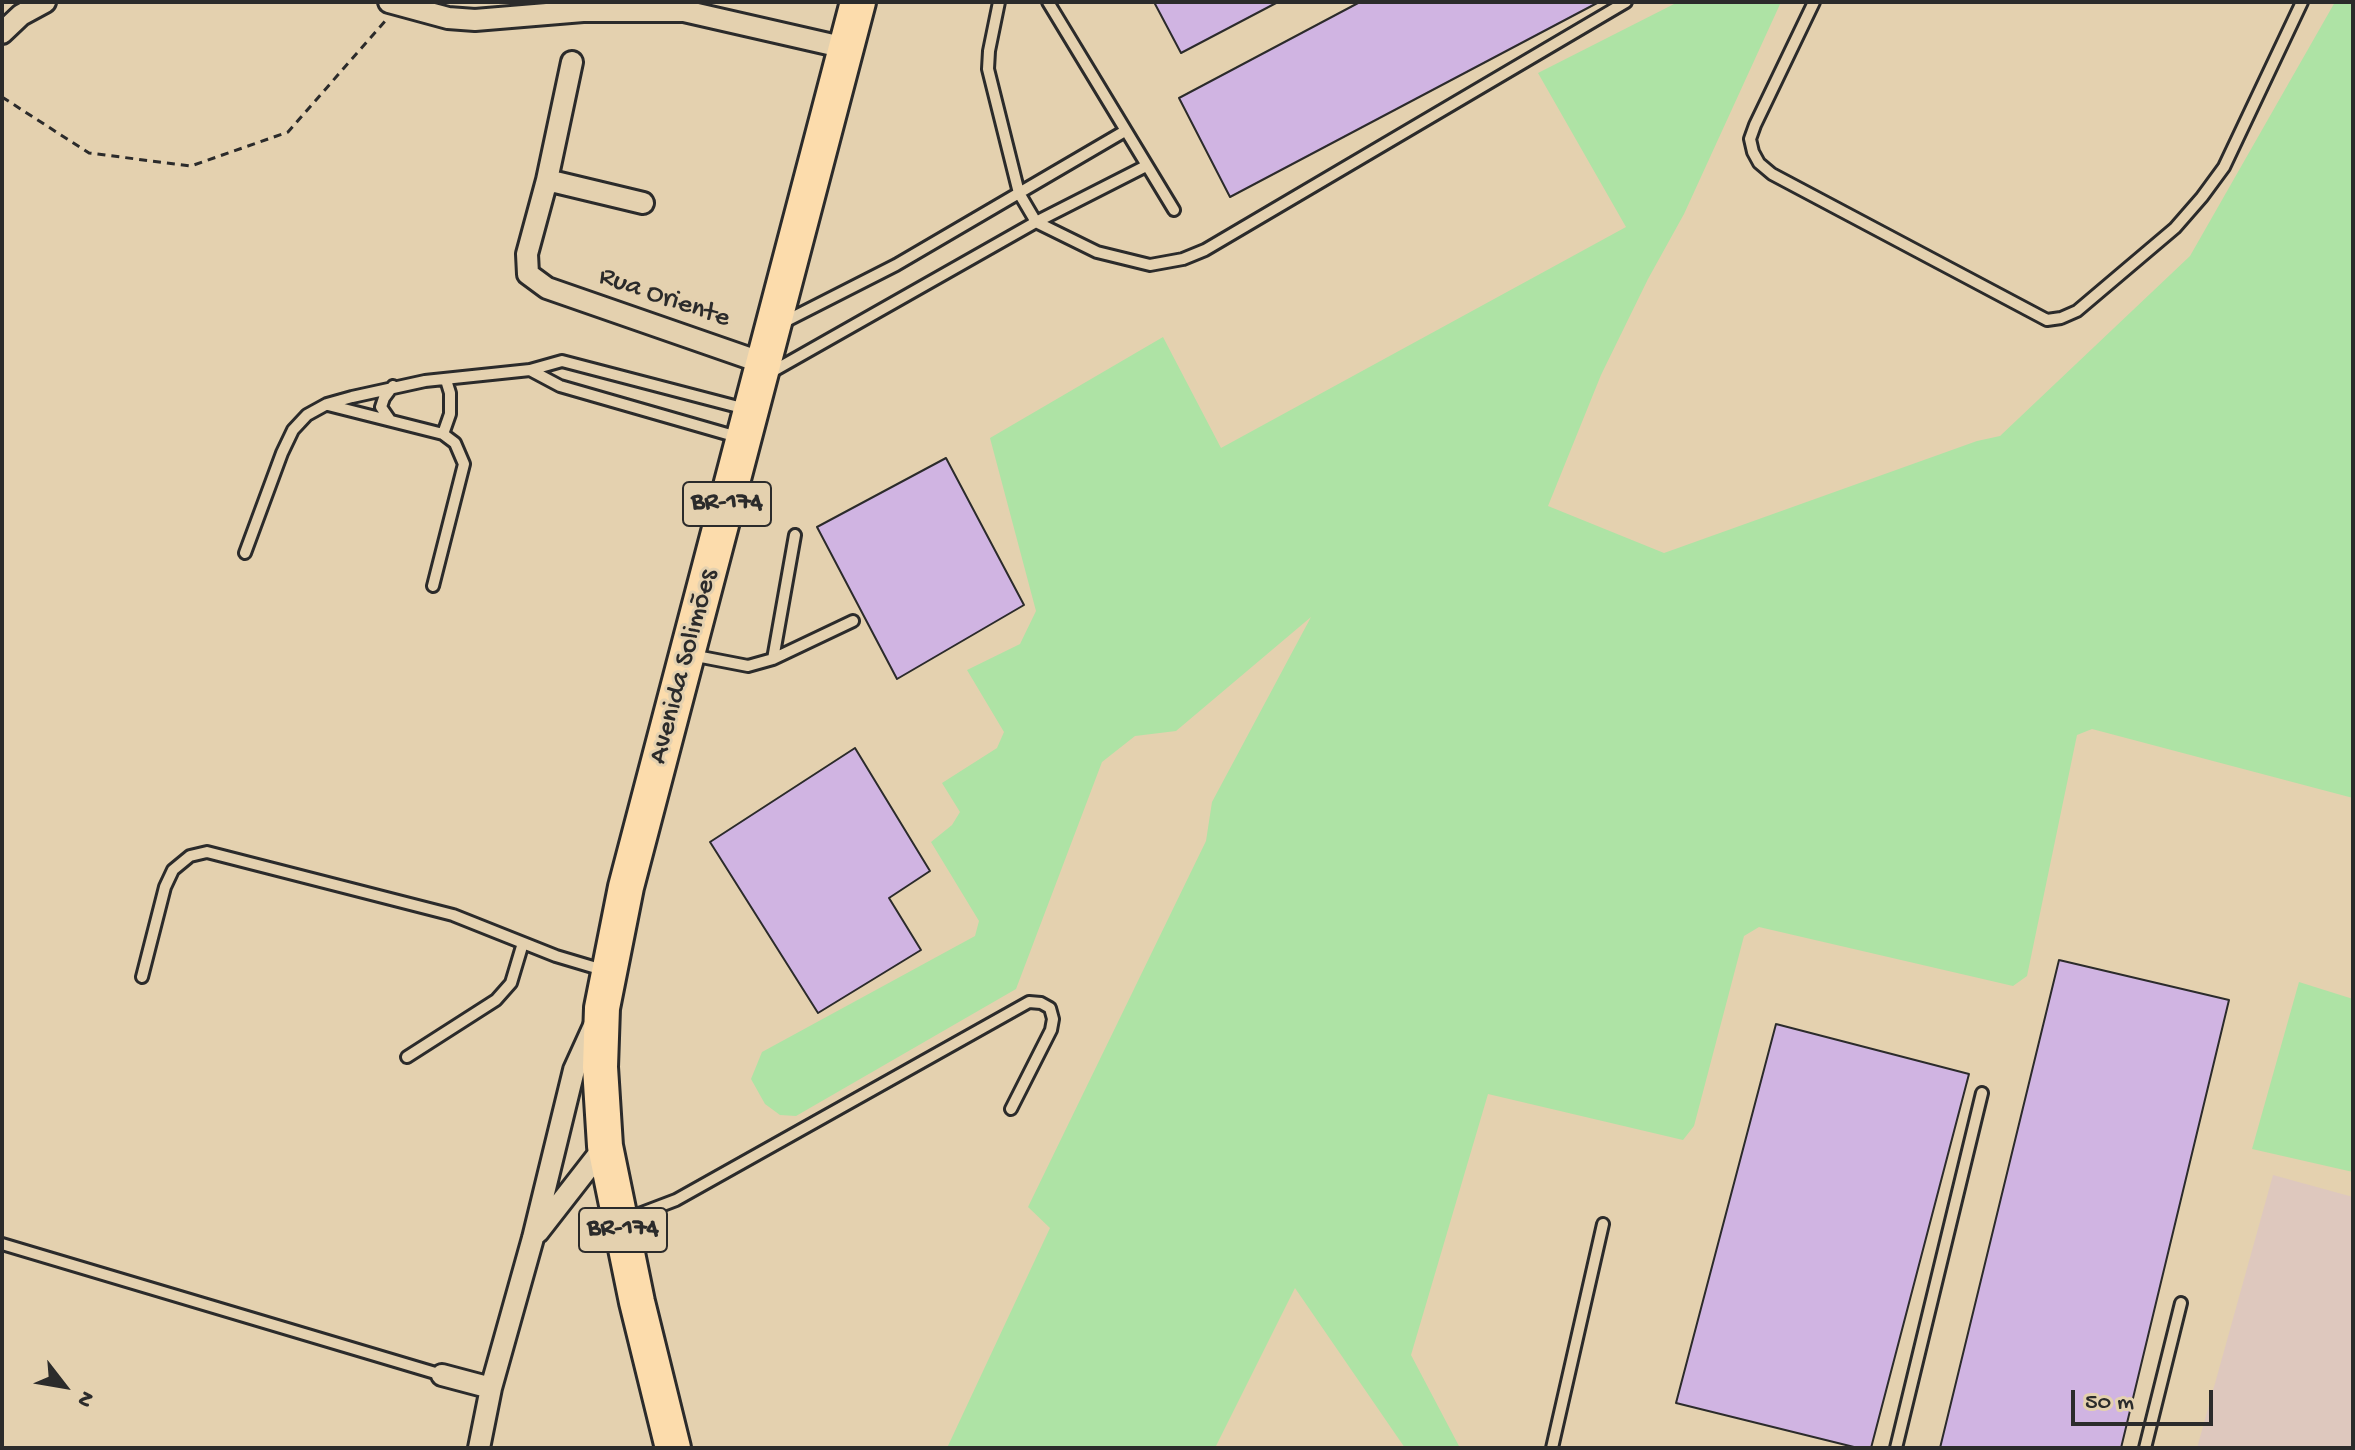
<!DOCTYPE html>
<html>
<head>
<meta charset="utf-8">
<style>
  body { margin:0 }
  #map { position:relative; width:2355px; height:1450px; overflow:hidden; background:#e4d1af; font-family:"Gochi Hand",sans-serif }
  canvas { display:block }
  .frame { position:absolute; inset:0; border:4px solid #2b2b2b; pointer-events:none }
  .north { position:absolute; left:24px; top:1346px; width:80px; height:80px; -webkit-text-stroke:6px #e4d1af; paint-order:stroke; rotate:121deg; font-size:22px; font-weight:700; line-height:32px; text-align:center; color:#2b2b2b }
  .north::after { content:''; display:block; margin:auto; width:28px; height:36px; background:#2b2b2b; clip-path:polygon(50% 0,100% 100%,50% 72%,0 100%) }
  .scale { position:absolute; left:2071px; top:1390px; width:142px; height:36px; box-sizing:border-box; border:4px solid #2b2b2b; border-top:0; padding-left:10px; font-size:24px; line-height:28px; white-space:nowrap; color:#2b2b2b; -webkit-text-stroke:6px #e4d1af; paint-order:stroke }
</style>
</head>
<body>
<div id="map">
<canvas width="2355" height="1450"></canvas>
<div class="frame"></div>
<div class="north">N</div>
<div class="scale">50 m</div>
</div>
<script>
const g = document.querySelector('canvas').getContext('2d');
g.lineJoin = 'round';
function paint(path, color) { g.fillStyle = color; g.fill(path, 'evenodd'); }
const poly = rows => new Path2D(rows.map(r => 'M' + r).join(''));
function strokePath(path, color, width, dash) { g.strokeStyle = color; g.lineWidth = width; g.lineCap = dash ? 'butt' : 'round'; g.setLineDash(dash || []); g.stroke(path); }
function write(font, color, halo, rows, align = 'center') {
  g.font = font + ' "Gochi Hand",sans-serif'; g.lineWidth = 6; g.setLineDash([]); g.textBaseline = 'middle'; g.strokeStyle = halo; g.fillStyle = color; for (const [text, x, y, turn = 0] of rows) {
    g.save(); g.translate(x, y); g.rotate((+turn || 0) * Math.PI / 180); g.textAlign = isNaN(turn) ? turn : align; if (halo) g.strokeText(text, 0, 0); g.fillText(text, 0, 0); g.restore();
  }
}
paint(poly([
  [2273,1175,2353,1197,2353,1448,2197,1448]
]), '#dec8be');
paint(poly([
  [1678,2,1781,2,1684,214,1648,279,1601,375,1548,506,1664,553,1977,441,2000,436,2190,256,2335,2,2353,2,2353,798,2092,729,2077,735,2027,976,2013,986,1759,927,1744,936,1694,1126,1683,1140,1488,1094,1411,1355,1460,1448,1405,1448,1295,1288,1215,1448,947,1448,1050,1228,1028,1207,1206,841,1212,802,1311,617,1176,731,1135,736,1102,762,1016,989,796,1116,780,1115,765,1104,751,1079,762,1052,975,936,979,921,931,842,952,825,960,812,942,783,997,748,1004,732,967,670,1020,644,1036,611,990,438,1163,337,1221,448,1626,227,1538,73],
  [2299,982,2353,999,2353,1172,2252,1149]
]), '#aee3a5');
const building = poly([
  [1154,2,1278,2,1181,53,1154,2],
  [1360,2,1599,2,1230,197,1179,98,1360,2],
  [946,458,1024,605,897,679,817,527,946,458],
  [855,748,930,871,889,898,921,950,818,1013,710,842,855,748],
  [2059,960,2229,1000,2121,1448,1940,1448,2059,960],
  [1776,1024,1969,1074,1871,1448,1858,1448,1676,1403,1776,1024]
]);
paint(building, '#d0b4e2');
strokePath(building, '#2b2b2b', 2);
const lane = poly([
  [999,2,989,51,988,69,1019,193,1036,222,1097,252,1150,265,1183,259,1205,250,1626,2],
  [1048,2,1174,210],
  [1814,2,1755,125,1750,139,1753,152,1759,163,1772,174,2047,320,2061,318,2077,311,2175,228,2202,197,2224,167,2302,2],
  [784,322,896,265,1125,131],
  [530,370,560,386,741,438],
  [768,374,1036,222,1146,166],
  [328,405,443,434],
  [390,420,381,407,384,398,393,386],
  [245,553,282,453,293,430,307,415,327,404,352,397,425,381,530,370,562,361,746,409],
  [433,586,464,464,455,443,443,434,450,414,450,393,446,380],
  [691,655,748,666,773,659,853,621],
  [773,659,795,535],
  [142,977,165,887,173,870,190,856,207,852,453,915,556,956,603,970],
  [407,1057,496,1000,511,983,523,943],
  [626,1219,676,1200,1029,1002,1041,1003,1050,1008,1053,1019,1051,1030,1011,1109],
  [2,1244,442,1375],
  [1552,1448,1603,1224],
  [1896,1448,1982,1093],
  [2145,1448,2181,1303]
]);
const street = poly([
  [389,2,448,18,475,20,583,11,684,11,846,48],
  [2,33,21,15,45,2],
  [572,62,547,180,527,254,528,274,547,288,763,363],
  [547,180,643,203],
  [538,1232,605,1146],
  [442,1375,491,1388],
  [479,1448,491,1388,533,1238,574,1070,594,1026]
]);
const primary = poly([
  [673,1448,637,1302,605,1146,600,1067,602,1008,626,887,858,2]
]);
strokePath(lane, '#2b2b2b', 16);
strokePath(street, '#2b2b2b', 26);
strokePath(primary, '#2b2b2b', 40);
strokePath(poly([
  [2,97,89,153,191,166,288,132,386,20]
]), '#2b2b2b', 3, [8, 6]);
strokePath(lane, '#e4d1af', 10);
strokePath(street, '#e4d1af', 20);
strokePath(primary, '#fcdcac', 34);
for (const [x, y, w] of [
  [727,504,88],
  [623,1230,88]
]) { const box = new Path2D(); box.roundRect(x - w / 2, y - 22, w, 44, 6); g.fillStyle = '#e4d1af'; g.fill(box); strokePath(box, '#2b2b2b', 2); }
write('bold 26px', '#2b2b2b', null, [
  ["BR-174",727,504],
  ["BR-174",623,1230]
]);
write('28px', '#2b2b2b', '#e4d1af', [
  ["Rua Oriente",664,299,19],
  ["Avenida Solimões",685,667,-75]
]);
</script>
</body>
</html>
